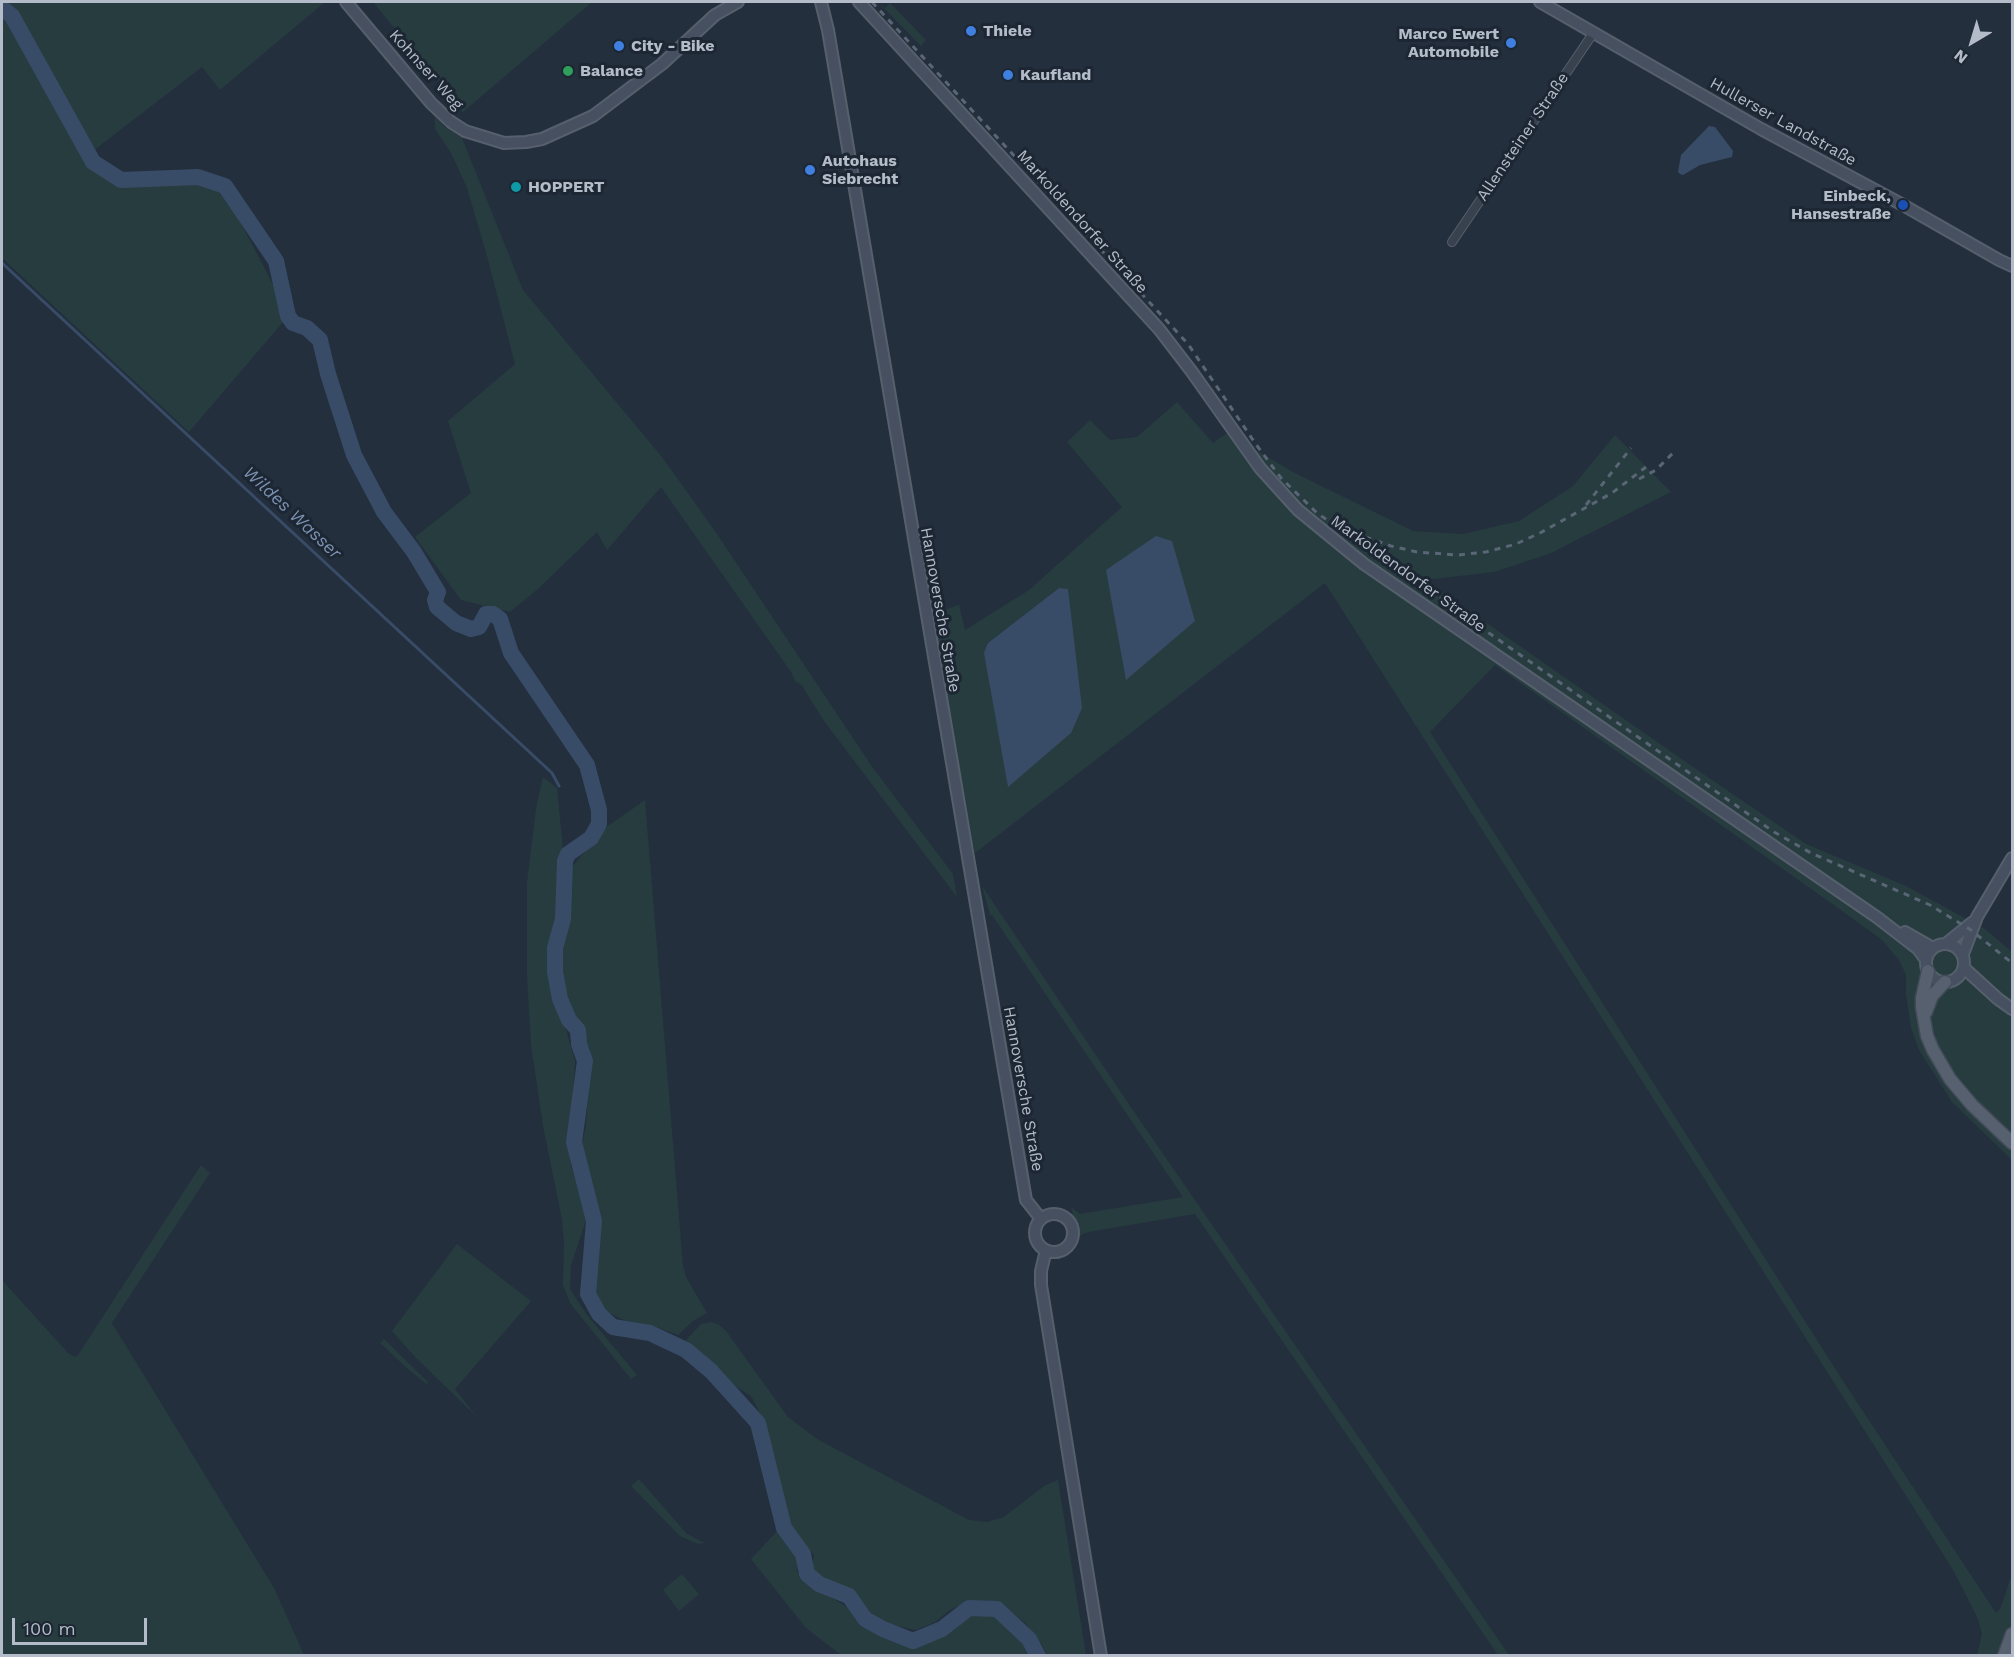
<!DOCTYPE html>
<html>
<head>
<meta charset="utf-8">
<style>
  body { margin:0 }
  #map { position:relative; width:2014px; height:1657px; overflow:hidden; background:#242f3e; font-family:"Work Sans",sans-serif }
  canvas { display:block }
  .frame { position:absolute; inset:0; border:3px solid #b4bcc9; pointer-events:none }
  .north { position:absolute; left:1942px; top:12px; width:60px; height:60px; -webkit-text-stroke:4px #1d2633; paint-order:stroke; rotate:218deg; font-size:16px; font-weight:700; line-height:24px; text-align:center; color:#b4bcc9 }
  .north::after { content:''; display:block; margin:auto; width:21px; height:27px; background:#b4bcc9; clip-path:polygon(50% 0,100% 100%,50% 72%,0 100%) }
  .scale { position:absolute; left:12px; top:1618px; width:135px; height:27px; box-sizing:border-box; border:3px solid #b4bcc9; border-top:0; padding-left:8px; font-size:18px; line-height:21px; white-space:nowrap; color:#b4bcc9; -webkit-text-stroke:4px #1d2633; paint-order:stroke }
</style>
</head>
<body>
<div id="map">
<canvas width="2014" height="1657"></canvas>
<div class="frame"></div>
<div class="north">N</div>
<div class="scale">100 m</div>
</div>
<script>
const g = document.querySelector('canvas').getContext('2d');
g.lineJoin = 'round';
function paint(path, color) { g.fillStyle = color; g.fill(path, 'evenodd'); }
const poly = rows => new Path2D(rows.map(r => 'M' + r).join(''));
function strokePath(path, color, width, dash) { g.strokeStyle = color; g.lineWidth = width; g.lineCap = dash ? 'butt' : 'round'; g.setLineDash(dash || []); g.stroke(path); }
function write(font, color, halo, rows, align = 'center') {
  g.font = font + ' "Work Sans",sans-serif'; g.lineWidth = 6; g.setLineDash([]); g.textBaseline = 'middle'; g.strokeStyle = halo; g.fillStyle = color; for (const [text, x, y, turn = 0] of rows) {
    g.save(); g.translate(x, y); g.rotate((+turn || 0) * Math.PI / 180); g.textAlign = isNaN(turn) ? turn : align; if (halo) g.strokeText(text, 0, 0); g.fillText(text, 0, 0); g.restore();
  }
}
paint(poly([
  [2,2,325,2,220,90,202,67,93,151,15,13],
  [373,2,592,2,463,112],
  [878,2,885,8,890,3,926,40,921,46],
  [2,13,9,19,91,165,120,184,198,181,223,189,289,315,189,432,2,258],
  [435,117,445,127,462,138,523,290,662,457,715,531,873,768,953,874,957,897,824,721,801,684,796,682,791,672,661,487,607,550,597,532,539,588,510,612,461,600,415,537,471,493,448,421,515,364,487,256,467,188,451,153,435,129],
  [1177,402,1213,443,1227,433,1293,472,1413,531,1463,534,1519,521,1573,486,1615,435,1671,492,1551,553,1494,572,1425,580,1696,769,1806,844,1906,886,1985,929,2012,952,2012,1160,1952,1102,1919,1050,1911,1028,1906,994,1906,975,1899,960,1882,940,1845,913,1495,665,1430,732,1845,1384,1996,1613,2000,1609,2012,1574,2012,1655,1977,1655,1982,1634,1978,1619,1952,1568,1325,583,975,853,932,614,959,605,965,630,1029,590,1122,507,1067,442,1090,420,1110,440,1137,437],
  [1059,588,1068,589,1071,733,1008,786,988,643],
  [543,777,557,788,563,849,561,854,560,896,552,958,552,981,575,1061,570,1142,571,1166,587,1217,571,1265,570,1289,587,1315,637,1375,631,1379,570,1303,563,1285,564,1242,562,1220,543,1126,531,1045,527,976,527,883,536,808],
  [645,800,683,1266,686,1277,707,1313,693,1321,678,1335,654,1326,626,1321,603,1310,592,1294,600,1222,581,1149,586,1126,590,1049,585,1041,585,1030,571,1012,563,992,559,959,570,910,568,882,571,868,588,848,597,841,605,828],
  [982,886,1139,1119,1509,1655,1498,1655,1195,1214,1094,1231,1085,1233,1078,1237,1071,1207,1080,1214,1183,1197,992,915,990,915],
  [201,1165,210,1173,112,1323,274,1588,304,1655,2,1655,2,1280,68,1353,75,1357,78,1355],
  [457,1244,531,1301,455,1389,476,1416,415,1357,392,1331],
  [711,1322,718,1324,726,1331,788,1417,817,1439,969,1520,987,1522,1004,1517,1044,1486,1058,1480,1086,1655,1047,1655,1042,1645,1026,1624,1006,1607,986,1601,967,1602,950,1610,935,1622,916,1630,888,1624,868,1611,858,1598,829,1584,812,1569,814,1555,789,1526,777,1465,758,1409,751,1396,732,1384,686,1340,701,1324],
  [384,1339,427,1381,428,1385,410,1371,380,1343],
  [639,1479,687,1534,705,1543,698,1544,680,1536,631,1486],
  [779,1529,797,1554,797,1572,808,1582,848,1608,856,1621,902,1644,914,1645,944,1634,970,1615,993,1614,1023,1639,1034,1655,841,1655,806,1628,751,1559],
  [682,1574,699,1594,679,1611,663,1590]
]), '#263c3f');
paint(poly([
  [1709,126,1715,127,1733,151,1732,157,1700,165,1683,175,1680,174,1678,172,1681,155],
  [1156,536,1172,541,1195,621,1126,680,1106,570],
  [1059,588,1068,589,1082,708,1071,733,1008,787,984,653,988,643]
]), '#394c67');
strokePath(poly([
  [2,263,552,773,559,786]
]), '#394c67', 3);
strokePath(poly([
  [2,8,12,16,93,162,121,180,198,177,225,186,276,261,288,316,293,323,307,328,320,340,328,374,354,455,384,512,414,552,438,592,435,600,437,607,456,623,471,629,479,627,486,614,493,614,500,619,511,653,587,765,599,810,599,824,591,838,568,854,565,861,563,919,555,948,555,972,560,999,569,1020,578,1030,579,1044,585,1061,574,1142,594,1221,588,1294,599,1314,613,1327,650,1333,686,1350,711,1371,758,1423,784,1528,803,1554,807,1574,819,1584,849,1596,865,1619,883,1629,913,1641,942,1629,969,1608,997,1609,1029,1639,1038,1656]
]), '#394c67', 16);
const street = poly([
  [1452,242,1594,32]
]);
const secondary = poly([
  [346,2,431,103,451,122,465,131,504,143,526,142,542,139,593,116,662,64,715,15,738,2],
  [821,2,828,30,1026,1200,1041,1219],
  [859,2,1159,329,1192,372,1260,468,1298,510,1364,564,1878,918,1918,949,1926,960],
  [1540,2,1761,129,1903,205,1999,260,2012,266],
  [1905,932,1933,948],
  [1947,943,1973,922],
  '1926 963a19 19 0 1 1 38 0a19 19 0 1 1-38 0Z',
  [1963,954,1977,917,2012,858],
  [1964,968,1998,999,2012,1009],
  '1035 1233a19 19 0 1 1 38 0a19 19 0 1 1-38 0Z',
  [1046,1250,1041,1271,1041,1285,1101,1656]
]);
const primary = poly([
  [1928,971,1922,998,1922,1007,1927,1036,1933,1050,1950,1079,1972,1105,2012,1143],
  [1926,1012,1932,996,1945,982],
  [2004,1656,2012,1634]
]);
strokePath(street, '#565f6c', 10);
strokePath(secondary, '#565f6c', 14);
strokePath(primary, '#414a57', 15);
strokePath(street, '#38414e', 8);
strokePath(secondary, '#465061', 10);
strokePath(primary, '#56606e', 12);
strokePath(poly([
  [872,2,1188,344,1255,443,1281,478,1317,513,1774,832,1811,853,1930,905,1971,930,2012,963],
  [1639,479,1656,470,1674,452],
  [1586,505,1631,448],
  [1354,533,1391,546,1417,552,1458,555,1486,552,1516,544,1540,533,1612,493,1646,467]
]), '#5a6575', 3, [6, 6]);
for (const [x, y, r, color] of [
  [971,31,6,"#3f7fe0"],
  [1511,43,6,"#3f7fe0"],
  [619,46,6,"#3f7fe0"],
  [568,71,6,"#2e9e5b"],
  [1008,75,6,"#3f7fe0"],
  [810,170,6,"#3f7fe0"],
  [516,187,6,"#0f9aa8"],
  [1903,205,6,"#1a4fb4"]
]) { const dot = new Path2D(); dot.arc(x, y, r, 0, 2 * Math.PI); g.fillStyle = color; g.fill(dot); strokePath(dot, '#1d2633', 2); }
write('bold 16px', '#b4bcc9', '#1d2633', [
  ["Thiele",983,31],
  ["Marco Ewert",1499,34,"right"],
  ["Automobile",1499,52,"right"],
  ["City - Bike",631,46],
  ["Balance",580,71],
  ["Kaufland",1020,75],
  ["Autohaus",822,161],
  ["Siebrecht",822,179],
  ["HOPPERT",528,187],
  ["Einbeck,",1891,196,"right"],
  ["Hansestraße",1891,214,"right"]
], 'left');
write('16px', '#b4bcc9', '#1d2633', [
  ["Kohnser Weg",426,70,48],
  ["Hullerser Landstraße",1783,122,29],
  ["Allensteiner Straße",1523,137,-56],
  ["Markoldendorfer Straße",1082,222,48],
  ["Markoldendorfer Straße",1408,574,36],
  ["Hannoversche Straße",940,610,80],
  ["Hannoversche Straße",1023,1089,80]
]);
write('italic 18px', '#7c92b1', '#1d2633', [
  ["Wildes Wasser",292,513,43]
]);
</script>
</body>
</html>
